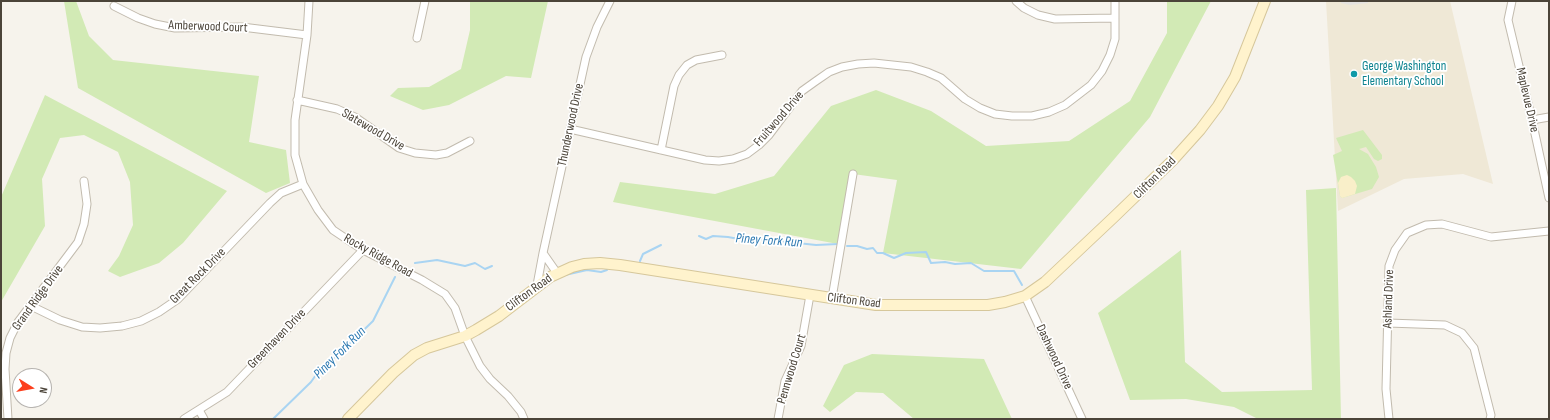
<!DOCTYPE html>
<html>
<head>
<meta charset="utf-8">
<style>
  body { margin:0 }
  #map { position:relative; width:1550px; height:420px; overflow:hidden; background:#f6f3ec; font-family:"Sofia Sans Condensed",sans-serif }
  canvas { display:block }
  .frame { position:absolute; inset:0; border:2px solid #4b4439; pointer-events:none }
  .north { position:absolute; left:12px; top:368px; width:40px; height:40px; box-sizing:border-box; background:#fff; border:1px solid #b7b4b0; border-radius:50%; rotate:101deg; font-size:11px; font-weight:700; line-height:16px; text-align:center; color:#4b4439 }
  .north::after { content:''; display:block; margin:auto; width:14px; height:18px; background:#fc3f1d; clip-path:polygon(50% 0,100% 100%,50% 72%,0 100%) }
</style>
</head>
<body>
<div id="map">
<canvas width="1550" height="420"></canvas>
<div class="frame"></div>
<div class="north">N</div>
</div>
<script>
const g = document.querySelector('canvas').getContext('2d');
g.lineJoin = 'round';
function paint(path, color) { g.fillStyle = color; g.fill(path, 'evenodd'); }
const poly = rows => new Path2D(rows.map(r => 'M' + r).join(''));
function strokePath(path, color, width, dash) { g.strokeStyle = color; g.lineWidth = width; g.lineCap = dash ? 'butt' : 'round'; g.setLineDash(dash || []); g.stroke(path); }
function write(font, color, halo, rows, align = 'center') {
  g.font = font + ' "Sofia Sans Condensed",sans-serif'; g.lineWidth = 3.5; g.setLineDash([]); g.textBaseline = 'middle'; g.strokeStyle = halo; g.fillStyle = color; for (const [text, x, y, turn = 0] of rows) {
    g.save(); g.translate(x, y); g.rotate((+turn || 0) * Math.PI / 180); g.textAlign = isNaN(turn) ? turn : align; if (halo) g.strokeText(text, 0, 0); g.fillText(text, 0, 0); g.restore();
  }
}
paint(poly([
  [1326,1,1450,1,1493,184,1463,174,1404,179,1338,211]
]), '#efe8d6');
paint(poly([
  [64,1,76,1,89,36,113,60,259,76,249,142,286,150,290,183,266,193,78,88],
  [470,1,548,1,531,78,506,76,449,105,423,110,390,96,398,88,429,87,461,69,470,30],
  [1167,1,1211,1,1150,117,1021,269,883,253,897,180,853,174,838,244,613,202,620,182,715,194,774,176,831,106,876,90,931,111,986,146,1069,141,1130,101,1167,33],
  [45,95,227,191,183,243,159,263,120,277,108,271,119,256,133,225,130,182,118,152,84,135,60,138,42,179,45,226,1,302,1,197],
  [1363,130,1382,155,1382,159,1378,161,1374,159,1366,147,1359,149,1368,154,1376,167,1379,177,1372,189,1342,198,1340,196,1333,155,1342,151,1336,138],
  [1336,188,1341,419,1258,419,1234,407,1186,399,1130,400,1098,313,1181,250,1185,362,1222,392,1312,390,1306,190],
  [872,354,984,359,1012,419,914,419,883,393,856,392,830,412,823,406,844,365]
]), '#d2eab5');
paint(poly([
  [1347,175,1351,177,1355,181,1357,186,1355,194,1342,198,1340,196,1338,183,1341,177]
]), '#f9efc9');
paint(poly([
  [1341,1,1368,1,1368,3,1350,5,1341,3]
]), '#e5e3e0');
strokePath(poly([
  [699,236,706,239,713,236,728,237,749,241,760,239,816,245,838,244],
  [847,246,857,246,867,249,873,248,877,253,883,253,894,258,906,253,926,252,931,263,945,262,955,264,971,263,984,271,1014,271,1022,285],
  [640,261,643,254,661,245],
  [415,263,437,260,465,266,475,263,485,269,492,266],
  [565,275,587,270,601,272,607,270],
  [273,419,311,382,318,372,340,353,373,321,395,277]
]), '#a9d4f2', 2);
const minor = poly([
  [309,1,307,35,295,120,295,155,303,184,318,210,333,230,363,250,422,280,445,294,455,308,465,336,480,366,490,379,508,396,521,412,524,419],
  [1016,1,1024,8,1038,15,1055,19,1115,18],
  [1512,1,1508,20,1532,120,1549,198],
  [114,6,138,18,155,24,175,28,242,27,307,35],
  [417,38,425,1],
  [297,100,337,109,355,117,399,148,415,153,436,155,447,153,470,141],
  [1532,120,1549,117],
  [570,129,705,160,719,161,733,159,747,154,759,145,769,135,802,91,816,81,829,72,842,67,858,64,874,63,911,67,927,72,941,78,965,99,980,108,995,114,1012,116,1032,116,1049,112,1065,105,1091,85,1102,71,1110,55,1115,39,1115,1],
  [661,150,674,86,679,75,687,65,696,60,722,55],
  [557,273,543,253,586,57,597,27,610,1],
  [537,285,543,253],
  [1025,296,1082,419],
  [832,298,853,174],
  [31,306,60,320,82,327,100,328,122,326,141,321,159,312,178,299,270,203,281,193,303,184],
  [1388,323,1445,325,1462,333,1474,348,1491,415,1490,419],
  [199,410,204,419],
  [8,419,5,369,6,353,10,338,18,322,78,242,84,224,87,204,84,181],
  [184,419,227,392,363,250],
  [778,419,785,381,801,346,810,295],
  [1389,419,1386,389,1389,266,1395,250,1407,233,1426,225,1442,224,1491,237,1549,231]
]);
const secondary = poly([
  [348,419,393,373,414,355,427,348,465,336,476,330,499,316,550,277,572,267,584,264,600,263,620,265,876,305,988,305,1005,302,1025,296,1045,282,1114,217,1173,160,1200,130,1218,106,1235,77,1265,1]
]);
strokePath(minor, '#c2bbae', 9);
strokePath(secondary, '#d6c79b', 12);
strokePath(minor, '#fff', 7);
strokePath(secondary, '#fff3cd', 10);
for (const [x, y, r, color] of [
  [1354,74,4,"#0f9aa8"]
]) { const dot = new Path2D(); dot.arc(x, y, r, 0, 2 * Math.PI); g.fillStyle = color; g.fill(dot); strokePath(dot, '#fff', 1.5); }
write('13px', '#4b4439', '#fff', [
  ["Amberwood Court",208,27,2],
  ["Maplevue Drive",1527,100,77],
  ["Fruitwood Drive",779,119,-49],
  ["Thunderwood Drive",571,125,-78],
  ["Slatewood Drive",373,130,30],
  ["Clifton Road",1155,178,-45],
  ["Rocky Ridge Road",378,256,29],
  ["Great Rock Drive",198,276,-45],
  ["Clifton Road",529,293,-36],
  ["Grand Ridge Drive",38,298,-54],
  ["Ashland Drive",1389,299,-88],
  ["Clifton Road",854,301,7],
  ["Greenhaven Drive",277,339,-46],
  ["Dashwood Drive",1054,357,65],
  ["Pennwood Court",792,369,-73]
]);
write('13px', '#0d838f', '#fff', [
  ["George Washington",1362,67],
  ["Elementary School",1362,82]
], 'left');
write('italic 14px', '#2e7ab2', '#fff', [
  ["Piney Fork Run",769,241,4],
  ["Piney Fork Run",340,353,-45]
]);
</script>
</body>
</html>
